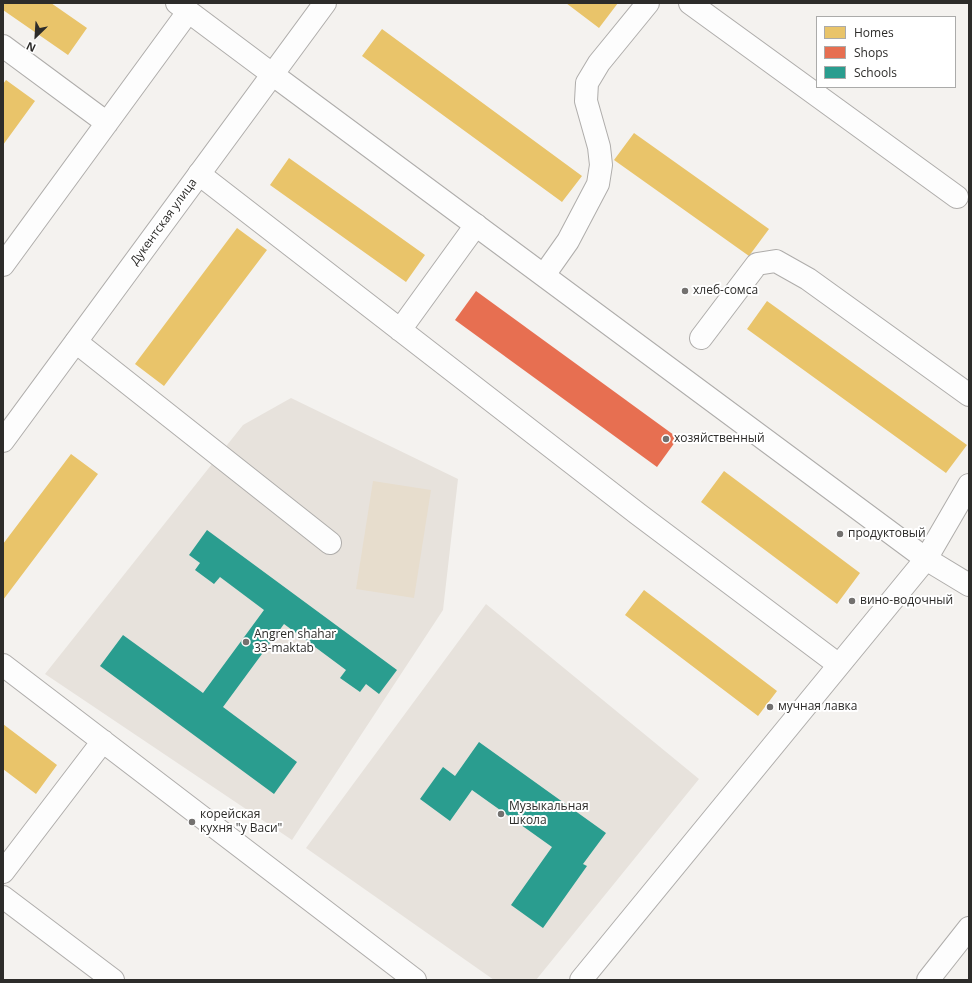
<!DOCTYPE html>
<html>
<head>
<meta charset="utf-8">
<style>
  body { margin:0 }
  #map { position:relative; width:972px; height:983px; overflow:hidden; background:#f4f2ef; font-family:"Open Sans",sans-serif }
  canvas { display:block }
  .frame { position:absolute; inset:0; border:4px solid #2d2c2a; pointer-events:none }
  .legend { position:absolute; left:816px; top:16px; width:140px; height:72px; box-sizing:border-box; background:#fff; border:1px solid #ababaa; margin:0; padding:5px 7px; list-style:none; font-size:12px; color:#2d2c2a }
  .legend li { display:flex; align-items:center; gap:8px; height:20px }
  .legend b { width:20px; border:1px solid #ababaa }
  .north { position:absolute; left:16px; top:16px; width:40px; height:40px; -webkit-text-stroke:3px #fff; paint-order:stroke; rotate:205deg; font-size:11px; font-weight:700; line-height:16px; text-align:center; color:#2d2c2a }
  .north::after { content:''; display:block; margin:auto; width:14px; height:18px; background:#2d2c2a; clip-path:polygon(50% 0,100% 100%,50% 72%,0 100%) }
</style>
</head>
<body>
<div id="map">
<canvas width="972" height="983"></canvas>
<div class="frame"></div>
<ul class="legend">
<li><b style="height:11px;background:#e9c46a"></b>Homes</li>
<li><b style="height:11px;background:#e76f51"></b>Shops</li>
<li><b style="height:11px;background:#2a9d8f"></b>Schools</li>
</ul>
<div class="north">N</div>
</div>
<script>
const g = document.querySelector('canvas').getContext('2d');
g.lineJoin = 'round';
function paint(path, color) { g.fillStyle = color; g.fill(path, 'evenodd'); }
const poly = rows => new Path2D(rows.map(r => 'M' + r).join(''));
function strokePath(path, color, width, dash) { g.strokeStyle = color; g.lineWidth = width; g.lineCap = dash ? 'butt' : 'round'; g.setLineDash(dash || []); g.stroke(path); }
function write(font, color, halo, rows, align = 'center') {
  g.font = font + ' "Open Sans",sans-serif'; g.lineWidth = 4; g.setLineDash([]); g.textBaseline = 'middle'; g.strokeStyle = halo; g.fillStyle = color; for (const [text, x, y, turn = 0] of rows) {
    g.save(); g.translate(x, y); g.rotate((+turn || 0) * Math.PI / 180); g.textAlign = isNaN(turn) ? turn : align; if (halo) g.strokeText(text, 0, 0); g.fillText(text, 0, 0); g.restore();
  }
}
paint(poly([
  [291,398,458,479,443,610,292,840,45,674,243,425],
  [486,604,699,779,536,980,494,980,306,848]
]), '#e7e2dc');
paint(poly([
  [373,481,431,490,414,598,356,589]
]), '#e7ddcd');
paint(poly([
  [3,3,51,3,87,28,68,55,3,10],
  [566,3,618,3,599,28],
  [382,29,582,176,562,202,362,56],
  [6,80,35,101,3,145,3,84],
  [634,133,769,229,749,256,614,160],
  [289,158,425,255,406,282,270,185],
  [237,228,267,250,164,386,135,364],
  [767,301,967,445,946,473,747,329],
  [71,454,98,474,3,600,3,544],
  [724,471,860,573,837,604,701,502],
  [644,590,777,691,758,716,625,615],
  [3,724,57,765,36,794,3,769]
]), '#e9c46a');
paint(poly([
  [476,291,678,438,657,467,455,320]
]), '#e76f51');
paint(poly([
  [207,530,397,670,379,694,366,684,360,692,340,678,346,670,284,624,223,707,297,762,274,794,100,666,123,635,203,693,264,610,220,577,214,584,195,570,200,563,189,555],
  [479,742,606,833,583,864,587,866,543,928,511,905,552,847,472,790,450,821,420,799,443,767,455,776]
]), '#2a9d8f');
const minor = poly([
  [177,3,272,74],
  [690,3,957,197],
  [3,46,107,123],
  [199,174,638,514,839,665],
  [3,265,188,12],
  [544,275,568,241,598,184,601,165,599,147,586,101,587,83,599,63,648,3],
  [400,330,476,225],
  [701,338,757,264,776,261,808,279,969,395],
  [76,342,330,543],
  [3,665,415,980],
  [3,872,103,741],
  [3,897,113,980],
  [581,980,926,559,969,485],
  [928,980,969,928]
]);
const major = poly([
  [272,74,926,559,969,585],
  [3,441,325,3]
]);
strokePath(minor, '#afadab', 24);
strokePath(major, '#afadab', 24);
strokePath(minor, '#fdfdfd', 22);
strokePath(major, '#fdfdfd', 22);
for (const [x, y, r, color] of [
  [685,291,4,"#73716f"],
  [666,439,4,"#73716f"],
  [840,534,4,"#73716f"],
  [852,601,4,"#73716f"],
  [246,642,4,"#73716f"],
  [770,707,4,"#73716f"],
  [501,814,4,"#73716f"],
  [192,822,4,"#73716f"]
]) { const dot = new Path2D(); dot.arc(x, y, r, 0, 2 * Math.PI); g.fillStyle = color; g.fill(dot); strokePath(dot, '#fff', 1.5); }
write('12px', '#2d2c2a', '#fff', [
  ["Дукентская улица",164,222,-54]
]);
write('12px', '#2d2c2a', '#fff', [
  ["хлеб-сомса",693,291],
  ["хозяйственный",674,439],
  ["продуктовый",848,534],
  ["вино-водочный",860,601],
  ["Angren shahar",254,635],
  ["33-maktab",254,649],
  ["мучная лавка",778,707],
  ["Музыкальная",509,807],
  ["школа",509,821],
  ["корейская",200,815],
  ["кухня \"у Васи\"",200,829]
], 'left');
</script>
</body>
</html>
